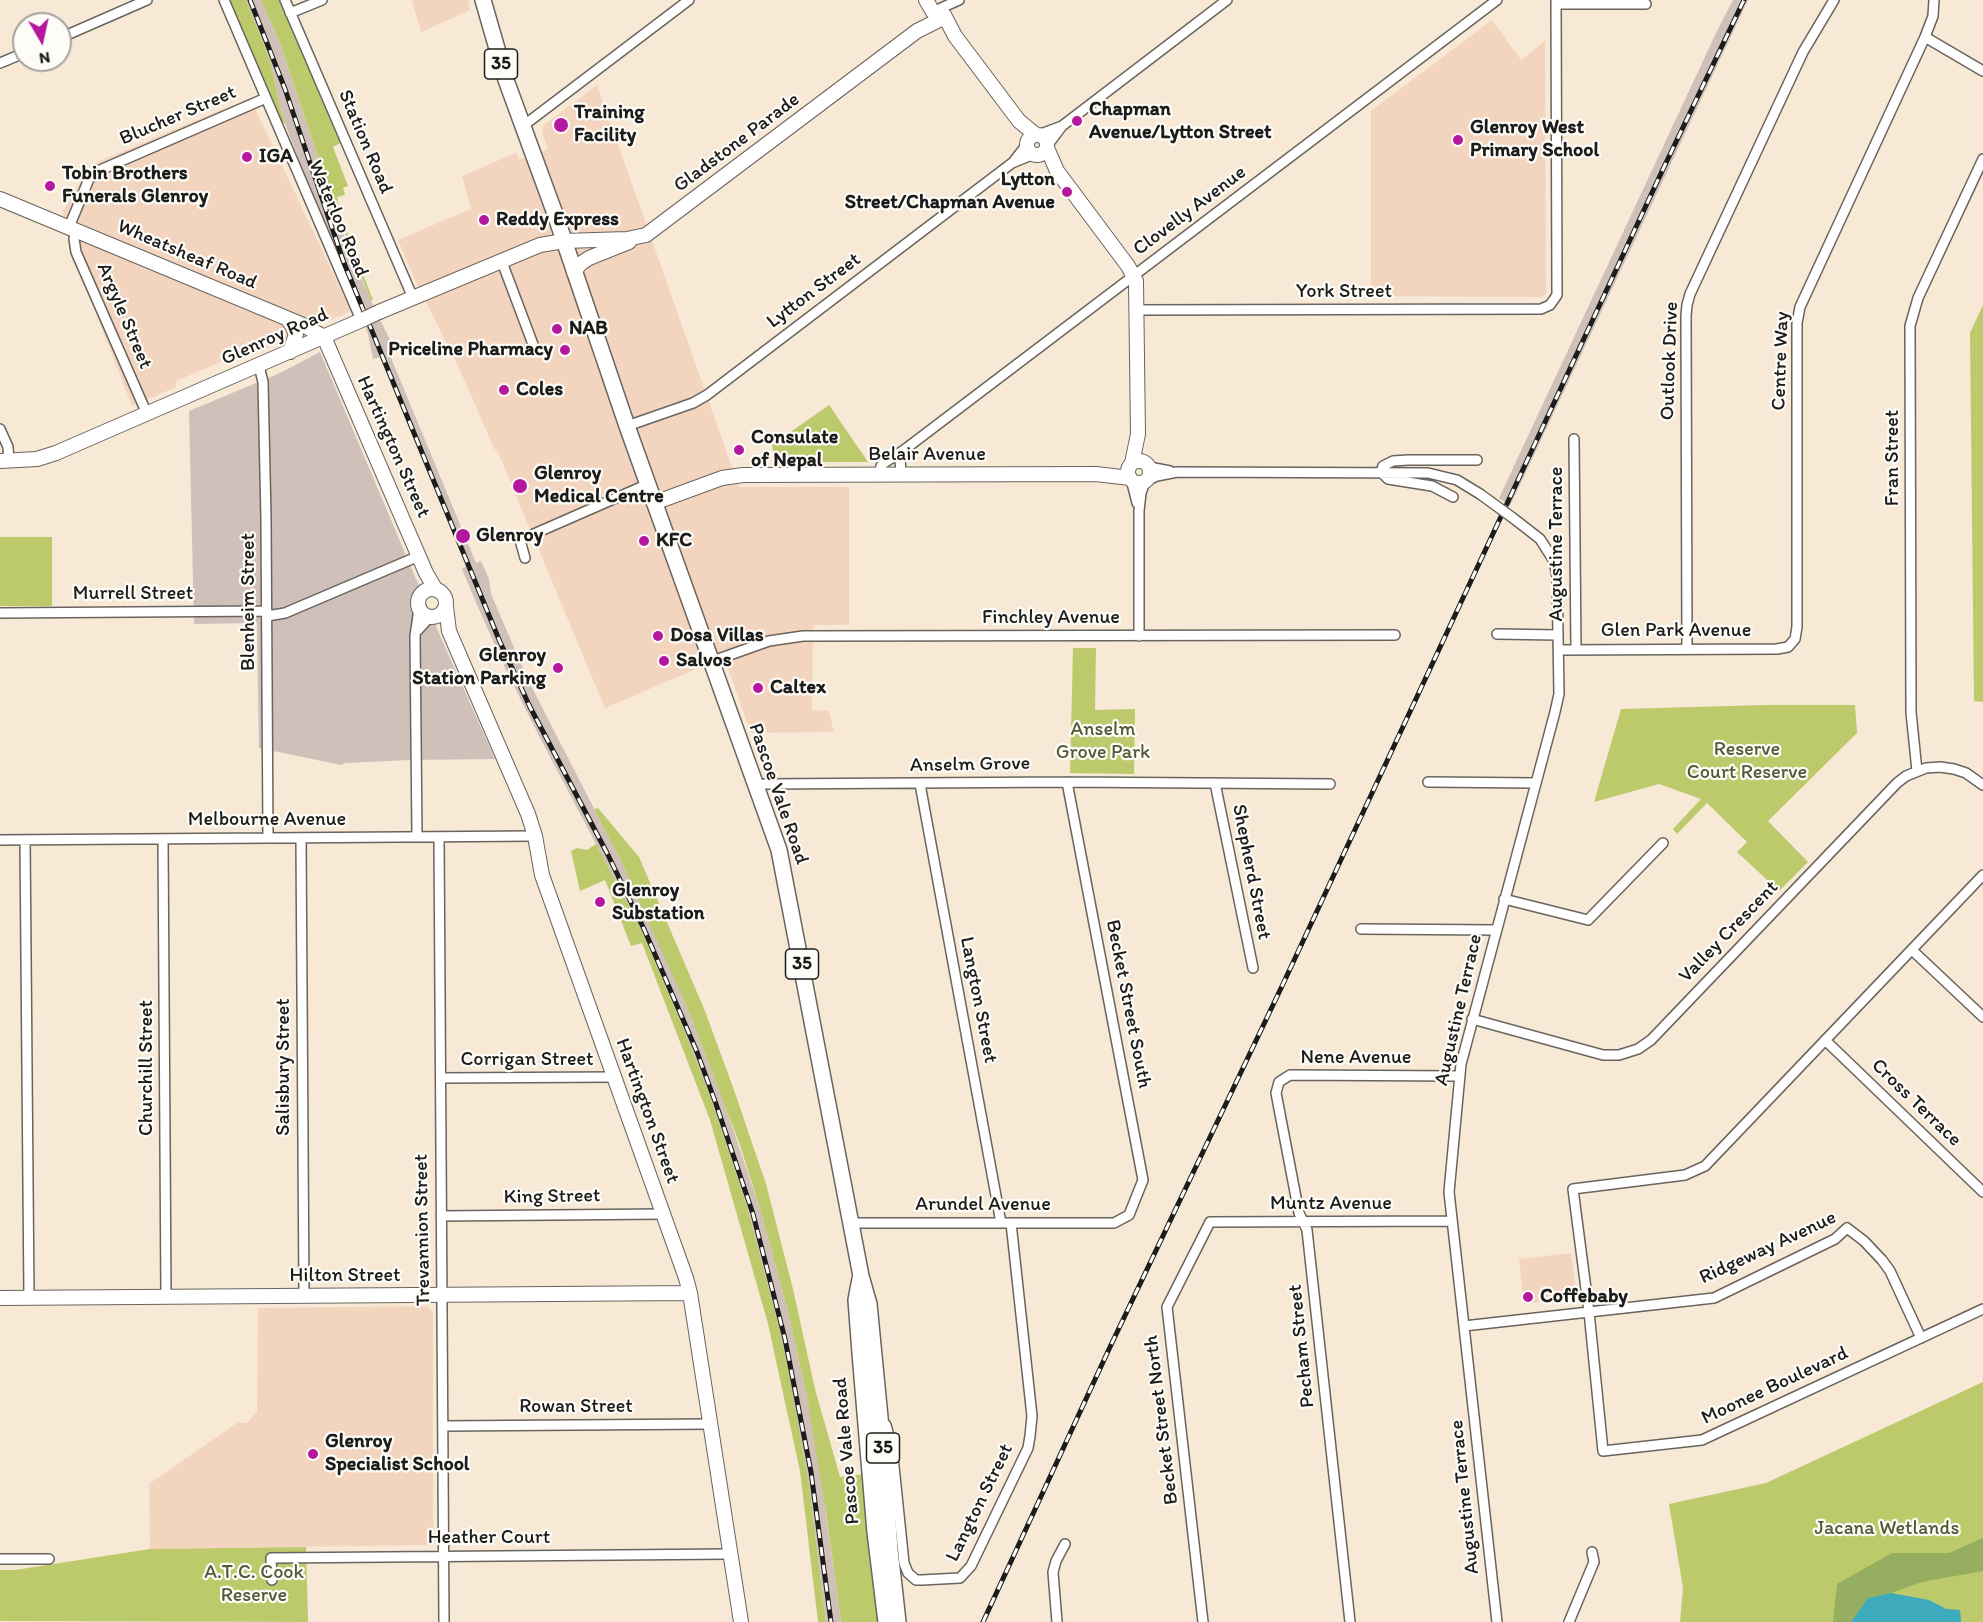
<!DOCTYPE html>
<html>
<head>
<meta charset="utf-8">
<style>
	body { margin:0 }
	#map { position:relative; width:1983px; height:1622px; overflow:hidden; background:#f7e9d5; font-family:Itim,sans-serif }
	canvas { display:block }
	.north { position:absolute; left:12px; top:12px; width:60px; height:60px; box-sizing:border-box; background:#fdfcf7; border:2px solid #a3a29f; border-radius:50%; rotate:171deg; font-size:16px; font-weight:700; line-height:24px; text-align:center; color:#1c1c1c }
	.north::after { content:''; display:block; margin:auto; width:21px; height:27px; background:#b5179e; clip-path:polygon(50% 0,100% 100%,50% 72%,0 100%) }
</style>
</head>
<body>
<div id="map">
<canvas width="1983" height="1622"></canvas>
<div class="north">N</div>
</div>
<script>
const c = document.querySelector('canvas').getContext('2d');
c.lineJoin = 'round';
function paint(path, color) {
  c.fillStyle = color;
  c.fill(path, 'evenodd');
}
function toPath(rows) {
  const path = new Path2D();
  for (const r of rows) {
    if (r.length === 3) {
      path.moveTo(r[0] + r[2], r[1]);
      path.arc(r[0], r[1], r[2], 0, 2 * Math.PI);
      continue;
    }
    path.moveTo(r[0], r[1]);
    for (let i = 2; i < r.length; i += 2) path.lineTo(r[i], r[i + 1]);
  }
  return path;
}
function strokePath(path, color, width, dash) {
  c.strokeStyle = color;
  c.lineWidth = width;
  c.lineCap = dash ? 'butt' : 'round';
  c.setLineDash(dash || []);
  c.stroke(path);
}
function drawText(font, color, halo, rows, align = 'center') {
  c.font = font + ' Itim,sans-serif';
  c.lineWidth = 4.5;
  c.setLineDash([]);
  c.textBaseline = 'middle';
  c.strokeStyle = halo;
  c.fillStyle = color;
  for (const [text, x, y, turn = 0] of rows) {
    c.save();
    c.translate(x, y);
    c.rotate((+turn || 0) * Math.PI / 180);
    c.textAlign = isNaN(turn) ? turn : align;
    if (halo) c.strokeText(text, 0, 0);
    c.fillText(text, 0, 0);
    c.restore();
  }
}
const built = toPath([
	[412,0,468,0,470,10,421,32],
	[1492,20,1521,60,1545,41,1546,294,1541,297,1371,296,1371,111],
	[597,85,739,487,849,487,849,625,813,625,812,710,829,711,834,732,751,733,724,657,605,708,497,450,495,450,459,368,416,282,398,240,471,209,462,176,516,153,519,160,548,149,542,131,544,125],
	[250,98,351,311,238,360,230,358,176,381,176,387,132,406,69,244,63,211,90,165],
	[1571,1253,1577,1298,1524,1304,1519,1259],
	[427,1306,433,1312,433,1542,429,1545,150,1549,149,1484,237,1423,247,1423,257,1412,258,1308]
]);
const industrial = toPath([
	[246,0,261,0,280,43,346,241,371,301,395,350,389,353,476,563,481,561,489,579,491,594,528,680,622,863,667,959,687,1007,726,1108,761,1212,788,1311,807,1397,820,1471,841,1622,826,1622,809,1484,778,1323,747,1206,710,1096,685,1032,641,929,540,738,507,672,477,605,462,569,467,566,380,357,373,359,368,334,357,303,315,203,286,126,280,107,270,60],
	[1733,0,1748,0,1510,506,1499,498,1717,31],
	[320,352,438,631,495,759,410,760,345,763,341,765,259,748,257,623,194,624,189,411,280,373]
]);
const green = toPath([
	[229,0,246,0,270,60,280,107,285,123,282,124],
	[261,0,281,0,342,142,333,147,348,186,343,188,345,195,337,197,341,217,373,300,371,301,335,208,280,43],
	[1983,305,1983,702,1974,701,1970,333],
	[829,405,868,462,775,462,772,445],
	[0,537,52,537,52,606,0,606],
	[1073,648,1096,648,1095,710,1135,709,1134,774,1070,773],
	[1766,705,1855,705,1857,733,1768,821,1808,862,1779,891,1737,852,1747,842,1707,803,1677,834,1673,829,1701,799,1659,784,1594,802,1621,709],
	[598,808,639,857,705,1011,734,1090,766,1184,793,1289,815,1389,840,1477,865,1474,880,1622,841,1622,827,1519,807,1397,788,1311,761,1212,740,1145,687,1007,622,863,594,809],
	[596,844,641,929,685,1032,710,1096,747,1206,778,1323,789,1374,809,1484,826,1622,818,1622,800,1471,768,1324,710,1120,642,943,631,946,605,880,580,891,571,851,577,848,587,850],
	[1983,1382,1983,1622,1680,1622,1683,1588,1669,1504,1766,1483],
	[306,1547,308,1622,0,1621,0,1570,15,1570,150,1549]
]);
const forest = toPath([
	[1983,1538,1983,1571,1922,1582,1891,1593,1868,1598,1851,1622,1833,1622,1837,1584,1892,1553,1949,1553]
]);
const water = toPath([
	[1891,1593,1929,1600,1946,1609,1960,1610,1961,1622,1851,1622,1868,1598]
]);
const street = toPath([
	[224,0,361,320],
	[285,0,413,298],
	[1556,4,1646,4],
	[939,9,959,0],
	[290,13,322,0],
	[1925,37,1983,71],
	[60,38,147,0],
	[0,63,24,53],
	[523,126,689,0],
	[1038,135,1062,126],
	[1047,146,1062,126,1227,0],
	[1014,161,1028,143],
	[69,227,89,179,98,171,266,98],
	[77,230,74,239,76,252,147,414],
	[502,262,534,347],
	[1137,310,1541,309,1550,305,1557,295,1556,0],
	[259,366,263,382,266,519,268,838],
	[627,426,693,403,707,395,1012,163,1034,154],
	[0,429,8,447,9,461],
	[1574,439,1576,650],
	[1149,467,1170,471],
	[879,474,881,466,884,463,904,450,1497,0],
	[901,474,900,457,904,450],
	[1131,479,1137,503],
	[1146,481,1157,476,1177,472,1428,473,1457,480,1480,494],
	[1453,497,1432,486,1388,479,1381,472,1383,466,1393,461,1408,460,1477,460],
	[525,558,520,540,648,484],
	[0,613,267,611],
	[267,616,285,613,419,556],
	[417,631,430,617],
	[1497,634,1558,635],
	[1139,636,1139,511,1141,493,1145,482],
	[1687,649,1686,316,1687,305,1690,294,1803,52,1834,0],
	[1559,650,1777,649,1788,647,1795,639,1797,627,1797,323,1800,307,1925,37,1933,16,1934,0],
	[710,662,769,641,803,636,1395,635],
	[1917,771,1911,712,1910,326,1918,298,1983,159],
	[1428,782,1536,783],
	[1215,783,1253,968],
	[920,784,1001,1223],
	[755,788,764,784,1067,782,1330,784],
	[417,837,415,636,419,609],
	[439,837,444,1622],
	[301,838,304,1296],
	[163,839,166,1297],
	[0,840,535,836],
	[25,840,29,1298],
	[1983,875,1705,1166,1685,1175,1573,1189,1589,1312,1603,1451,1702,1440,1983,1309],
	[1504,899,1588,920,1663,843],
	[1361,929,1496,930],
	[1912,950,1983,1017],
	[1472,1019,1603,1055,1619,1055,1638,1049,1651,1040,1897,783,1906,776,1926,768,1940,767,1954,769,1966,773,1983,785],
	[1825,1040,1983,1192],
	[441,1078,614,1077],
	[441,1216,663,1214],
	[851,1223,1114,1223,1129,1215,1143,1180,1067,782],
	[1464,1326,1714,1298,1835,1239,1847,1228,1864,1241,1882,1260,1890,1271,1921,1338],
	[886,1425,892,1447,904,1563,908,1573,916,1580,922,1580,960,1578,971,1566,1028,1448,1030,1436,1032,1416,1011,1223],
	[443,1426,710,1424],
	[0,1559,49,1559],
	[272,1580,271,1558,730,1554],
	[1057,1622,1053,1572,1056,1561,1065,1544],
	[1203,1622,1167,1307,1210,1222,1452,1221],
	[1350,1622,1307,1230,1299,1213,1276,1093,1279,1082,1290,1075,1458,1076],
	[1497,1622,1449,1192,1461,1064,1555,712,1559,694,1557,576,1554,561,1540,539,1513,518],
	[1569,1622,1594,1562,1592,1552]
]);
const secondary = toPath([
	[926,0,933,12],
	[944,15,955,36,1019,121,1036,135],
	[1037,145,10],
	[1047,148,1057,171,1128,266,1136,281,1138,434,1132,463],
	[0,199,303,325,324,337,426,573,436,590],
	[574,272,580,264,589,258,629,242],
	[379,312,540,245,564,241,627,239,646,235,917,31,937,21],
	[287,318,293,327,296,334,290,352],
	[0,461,37,459,56,453,364,319],
	[1139,472,11],
	[654,503,722,478,743,475,1096,474,1130,478],
	[432,603,14],
	[446,607,449,631,528,814,535,836,542,875,686,1278,690,1293,741,1622],
	[0,1298,690,1293]
]);
const primary = toPath([
	[483,0,506,80,554,211,627,426,779,850,861,1276,869,1304,882,1438,890,1550,898,1622],
	[860,1279,856,1300,860,1353,875,1532,886,1622]
]);
const rail = toPath([
	[250,0,285,89,344,263,500,642,530,707,607,853,644,929,697,1052,716,1104,753,1214,785,1339,811,1472,831,1622],
	[983,1622,1110,1347,1283,984,1664,167,1744,0]
]);
const streetBridge = toPath([
	[1480,494,1513,518]
]);
const secondaryBridge = toPath([
	[364,319,379,312]
]);
const markers = [
	[1077,121,6,"#b5179e"],
	[561,125,8,"#b5179e"],
	[1458,140,6,"#b5179e"],
	[247,157,6,"#b5179e"],
	[50,186,6,"#b5179e"],
	[1067,192,6,"#b5179e"],
	[484,220,6,"#b5179e"],
	[557,329,6,"#b5179e"],
	[565,350,6,"#b5179e"],
	[504,390,6,"#b5179e"],
	[739,450,6,"#b5179e"],
	[520,486,8,"#b5179e"],
	[463,536,8,"#b5179e"],
	[644,541,6,"#b5179e"],
	[658,636,6,"#b5179e"],
	[664,661,6,"#b5179e"],
	[558,668,6,"#b5179e"],
	[758,688,6,"#b5179e"],
	[600,902,6,"#b5179e"],
	[1528,1297,6,"#b5179e"],
	[313,1454,6,"#b5179e"]
];
const shields = [
	[501,64,33],
	[802,964,33],
	[883,1448,33]
];
const shieldNames = [
	["35",501,64],
	["35",802,964],
	["35",883,1448]
];
const poiNames = [
	["Chapman",1089,110],
	["Avenue/Lytton Street",1089,133],
	["Training",574,113],
	["Facility",574,136],
	["Glenroy West",1470,128],
	["Primary School",1470,151],
	["IGA",259,157],
	["Tobin Brothers",62,174],
	["Funerals Glenroy",62,197],
	["Lytton",1055,180,"right"],
	["Street/Chapman Avenue",1055,203,"right"],
	["Reddy Express",496,220],
	["NAB",569,329],
	["Priceline Pharmacy",553,350,"right"],
	["Coles",516,390],
	["Consulate",751,438],
	["of Nepal",751,461],
	["Glenroy",534,474],
	["Medical Centre",534,497],
	["Glenroy",476,536],
	["KFC",656,541],
	["Dosa Villas",670,636],
	["Glenroy",546,656,"right"],
	["Station Parking",546,679,"right"],
	["Salvos",676,661],
	["Caltex",770,688],
	["Glenroy",612,891],
	["Substation",612,914],
	["Coffebaby",1540,1297],
	["Glenroy",325,1442],
	["Specialist School",325,1465]
];
const streetNames = [
	["Blucher Street",178,116,-23],
	["Station Road",365,142,67],
	["Gladstone Parade",737,143,-37],
	["Clovelly Avenue",1190,211,-37],
	["Waterloo Road",338,219,67],
	["Wheatsheaf Road",187,255,23],
	["Lytton Street",814,291,-37],
	["York Street",1344,292],
	["Argyle Street",124,316,67],
	["Glenroy Road",275,337,-24],
	["Outlook Drive",1670,361,-88],
	["Centre Way",1781,361,-88],
	["Hartington Street",393,447,66],
	["Belair Avenue",927,455],
	["Fran Street",1893,458,-90],
	["Augustine Terrace",1557,544,-90],
	["Murrell Street",133,594],
	["Blenheim Street",249,602,-90],
	["Finchley Avenue",1051,618],
	["Glen Park Avenue",1676,631],
	["Anselm Grove",970,765,-1],
	["Pascoe Vale Road",778,794,71],
	["Melbourne Avenue",267,820],
	["Shepherd Street",1251,872,79],
	["Valley Crescent",1729,932,-46],
	["Langton Street",978,1000,79],
	["Becket Street South",1128,1004,79],
	["Augustine Terrace",1459,1010,-77],
	["Nene Avenue",1356,1058],
	["Corrigan Street",527,1060],
	["Salisbury Street",284,1067,-90],
	["Churchill Street",147,1068,-90],
	["Cross Terrace",1916,1103,44],
	["Hartington Street",647,1111,70],
	["King Street",552,1197,-1],
	["Muntz Avenue",1331,1204],
	["Arundel Avenue",983,1205],
	["Trevannion Street",423,1230,-91],
	["Ridgeway Avenue",1768,1248,-25],
	["Hilton Street",345,1276],
	["Pecham Street",1302,1346,-96],
	["Moonee Boulevard",1775,1386,-25],
	["Rowan Street",576,1407],
	["Becket Street North",1162,1420,-97],
	["Pascoe Vale Road",847,1451,-95],
	["Augustine Terrace",1465,1497,-96],
	["Langton Street",980,1503,-64],
	["Heather Court",489,1538]
];
const parkNames = [
	["Anselm",1103,730],
	["Grove Park",1103,753],
	["Reserve",1747,750],
	["Court Reserve",1747,773],
	["Jacana Wetlands",1887,1529],
	["A.T.C. Cook",254,1573],
	["Reserve",254,1596]
];
paint(built, '#f3d4be');
paint(industrial, '#cfc0ba');
paint(green, '#bdca6c');
paint(forest, '#96ae60');
paint(water, '#3dabbb');
strokePath(street, '#69645d', 12);
strokePath(secondary, '#69645d', 16);
strokePath(primary, '#69645d', 18);
strokePath(street, '#fff', 9);
strokePath(secondary, '#fff', 14);
strokePath(primary, '#fff', 15);
strokePath(rail, '#1c1c1c', 5);
strokePath(rail, '#fdfcf7', 3, [9]);
strokePath(streetBridge, '#69645d', 12, []);
strokePath(secondaryBridge, '#69645d', 16, []);
strokePath(streetBridge, '#fff', 9);
strokePath(secondaryBridge, '#fff', 14);
for (const [x, y, r, color] of markers) {
  const dot = new Path2D();
  dot.arc(x, y, r, 0, 2 * Math.PI);
  c.fillStyle = color;
  c.fill(dot);
  strokePath(dot, '#fdfcf7', 2);
}
for (const [x, y, w] of shields) {
  const box = new Path2D();
  box.roundRect(x - w / 2, y - 15, w, 30, 4.5);
  c.fillStyle = '#fdfcf7';
  c.fill(box);
  strokePath(box, '#1c1c1c', 1.5);
}
drawText('bold 18px', '#1c1c1c', null, shieldNames);
drawText('bold 20px', '#1c1c1c', '#fdfcf7', poiNames, 'left');
drawText('20px', '#1c1c1c', '#fdfcf7', streetNames);
drawText('20px', '#545938', '#fdfcf7', parkNames);
</script>
</body>
</html>
